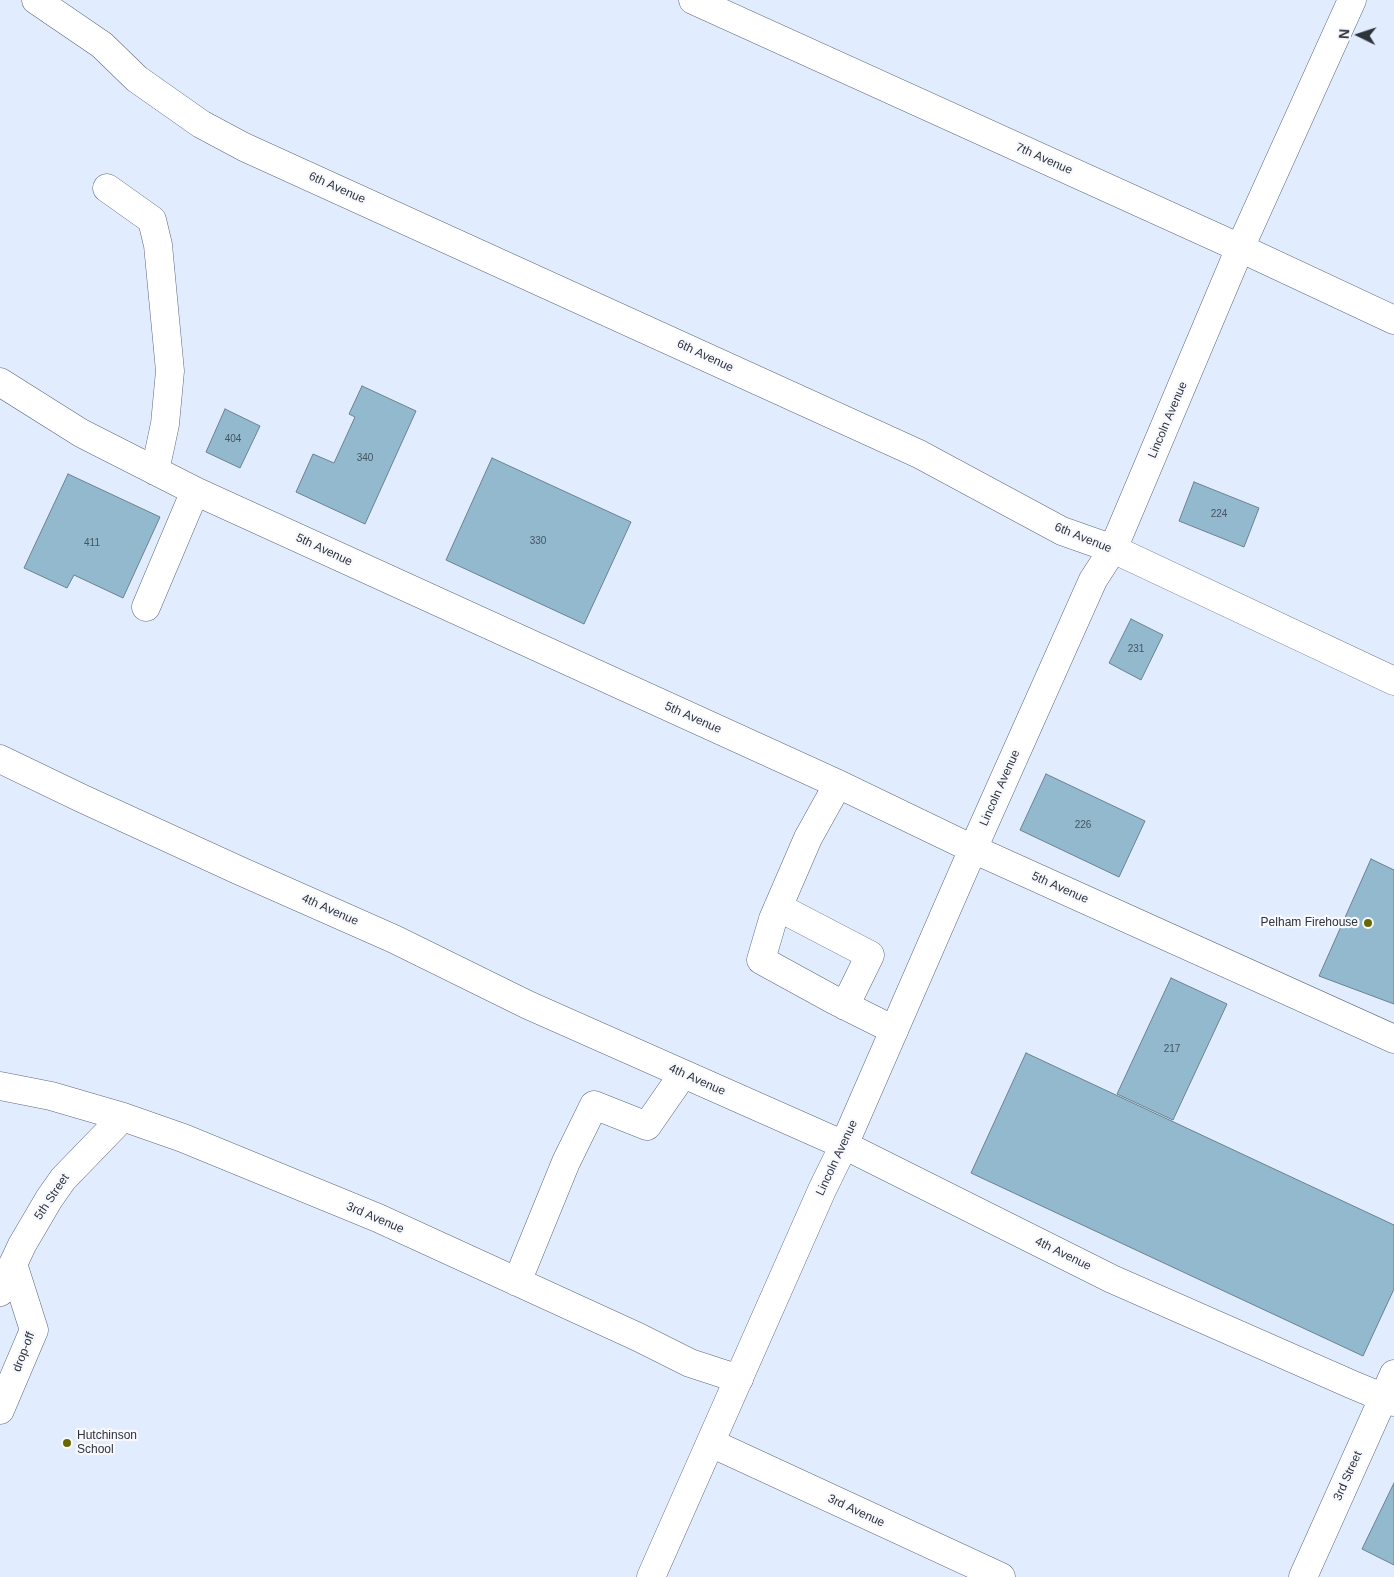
<!DOCTYPE html>
<html>
<head>
<meta charset="utf-8">
<style>
	body { margin:0 }
	#map { position:relative; width:1394px; height:1577px; overflow:hidden; background:#e2ecff; font-family:Arial,sans-serif }
	canvas { display:block }
	.north { position:absolute; left:1334px; top:10px; width:50px; height:50px; -webkit-text-stroke:4px #f7f9fe; paint-order:stroke; rotate:274deg; font-size:14px; font-weight:700; line-height:20px; text-align:center; color:#2e333c }
	.north::after { content:''; display:block; margin:auto; width:18px; height:22px; background:#2e333c; clip-path:polygon(50% 0,100% 100%,50% 72%,0 100%) }
</style>
</head>
<body>
<div id="map">
<canvas width="1394" height="1577"></canvas>
<div class="north">N</div>
</div>
<script>
const c = document.querySelector('canvas').getContext('2d');
c.lineJoin = 'round';
function paint(path, color) {
  c.fillStyle = color;
  c.fill(path, 'evenodd');
}
function toPath(rows) {
  const path = new Path2D();
  for (const r of rows) {
    path.moveTo(r[0], r[1]);
    for (let i = 2; i < r.length; i += 2) path.lineTo(r[i], r[i + 1]);
  }
  return path;
}
function strokePath(path, color, width, dash) {
  c.strokeStyle = color;
  c.lineWidth = width;
  c.lineCap = dash ? 'butt' : 'round';
  c.setLineDash(dash || []);
  c.stroke(path);
}
function drawText(font, color, halo, rows, align = 'center') {
  c.font = font + ' Arial,sans-serif';
  c.lineWidth = 4.5;
  c.setLineDash([]);
  c.textBaseline = 'middle';
  c.strokeStyle = halo;
  c.fillStyle = color;
  for (const [text, x, y, turn = 0] of rows) {
    c.save();
    c.translate(x, y);
    c.rotate((+turn || 0) * Math.PI / 180);
    c.textAlign = isNaN(turn) ? turn : align;
    if (halo) c.strokeText(text, 0, 0);
    c.fillText(text, 0, 0);
    c.restore();
  }
}
const building = toPath([
	[362,386,416,411,365,524,296,492,313,454,334,463,355,417,349,414,362,386],
	[225,409,260,426,240,468,206,452,225,409],
	[492,458,631,522,584,624,446,560,492,458],
	[68,474,160,517,123,598,74,575,67,588,24,568,68,474],
	[1194,482,1259,508,1244,547,1179,521,1194,482],
	[1131,619,1163,635,1141,680,1109,663,1131,619],
	[1046,774,1145,821,1119,877,1020,830,1046,774],
	[1371,859,1394,870,1394,1004,1319,976,1371,859],
	[1171,978,1227,1004,1173,1120,1117,1094,1171,978],
	[1026,1053,1394,1225,1394,1289,1363,1356,971,1173,1026,1053],
	[1394,1483,1394,1565,1362,1549,1394,1483]
]);
const minor = toPath([
	[36,0,102,45,137,79,201,124,244,147,919,454,1062,531,1113,549,1394,681],
	[693,0,1240,248,1394,320],
	[107,188,152,220,158,245,170,371,165,424,155,471],
	[0,382,81,433,195,491,838,784,973,849,1394,1039],
	[146,607,195,491],
	[0,759,81,798,238,870,394,939,528,1005,844,1145,1112,1279,1353,1385,1394,1402],
	[838,784,808,838,773,919,761,960,834,1000,894,1030],
	[778,907,870,955,845,1006],
	[0,1086,51,1096,123,1117,183,1138,378,1218,638,1337,690,1363,739,1379],
	[517,1282,566,1162,594,1105,647,1126,683,1074],
	[0,1292,22,1245,49,1199,63,1179,123,1117],
	[0,1410,34,1330,13,1264],
	[711,1443,1001,1577],
	[1303,1577,1394,1374]
]);
const major = toPath([
	[651,1577,822,1190,844,1145,973,849,1093,580,1113,549,1240,248,1352,0]
]);
const markers = [
	[1368,923,5,"#6a6700"],
	[67,1443,5,"#6a6700"]
];
const numberNames = [
	["404",233,439],
	["340",365,458],
	["224",1219,514],
	["330",538,541],
	["411",92,543],
	["231",1136,649],
	["226",1083,825],
	["217",1172,1049]
];
const streetNames = [
	["7th Avenue",1044,159,24],
	["6th Avenue",337,188,24],
	["6th Avenue",705,356,25],
	["Lincoln Avenue",1168,420,-67],
	["6th Avenue",1083,538,22],
	["5th Avenue",324,550,25],
	["5th Avenue",693,718,24],
	["Lincoln Avenue",1000,788,-66],
	["5th Avenue",1060,888,24],
	["4th Avenue",330,910,24],
	["4th Avenue",697,1080,24],
	["Lincoln Avenue",837,1158,-65],
	["5th Street",52,1197,-56],
	["3rd Avenue",375,1218,23],
	["4th Avenue",1063,1254,26],
	["drop-off",24,1352,-69],
	["3rd Street",1348,1476,-66],
	["3rd Avenue",856,1511,25]
];
const poiNames = [
	["Pelham Firehouse",1358,923],
	["Hutchinson",77,1436,"left"],
	["School",77,1450,"left"]
];
paint(building, '#92b9ce');
strokePath(building, '#6a828f', 1);
strokePath(minor, '#5d677b', 29);
strokePath(major, '#5d677b', 29);
strokePath(minor, '#fff', 28);
strokePath(major, '#fff', 28);
for (const [x, y, r, color] of markers) {
  const dot = new Path2D();
  dot.arc(x, y, r, 0, 2 * Math.PI);
  c.fillStyle = color;
  c.fill(dot);
  strokePath(dot, '#f7f9fe', 2);
}
drawText('10px', '#475460', null, numberNames);
drawText('12px', '#2e333c', '#f7f9fe', streetNames);
drawText('12px', '#2e333c', '#f7f9fe', poiNames, 'right');
</script>
</body>
</html>
